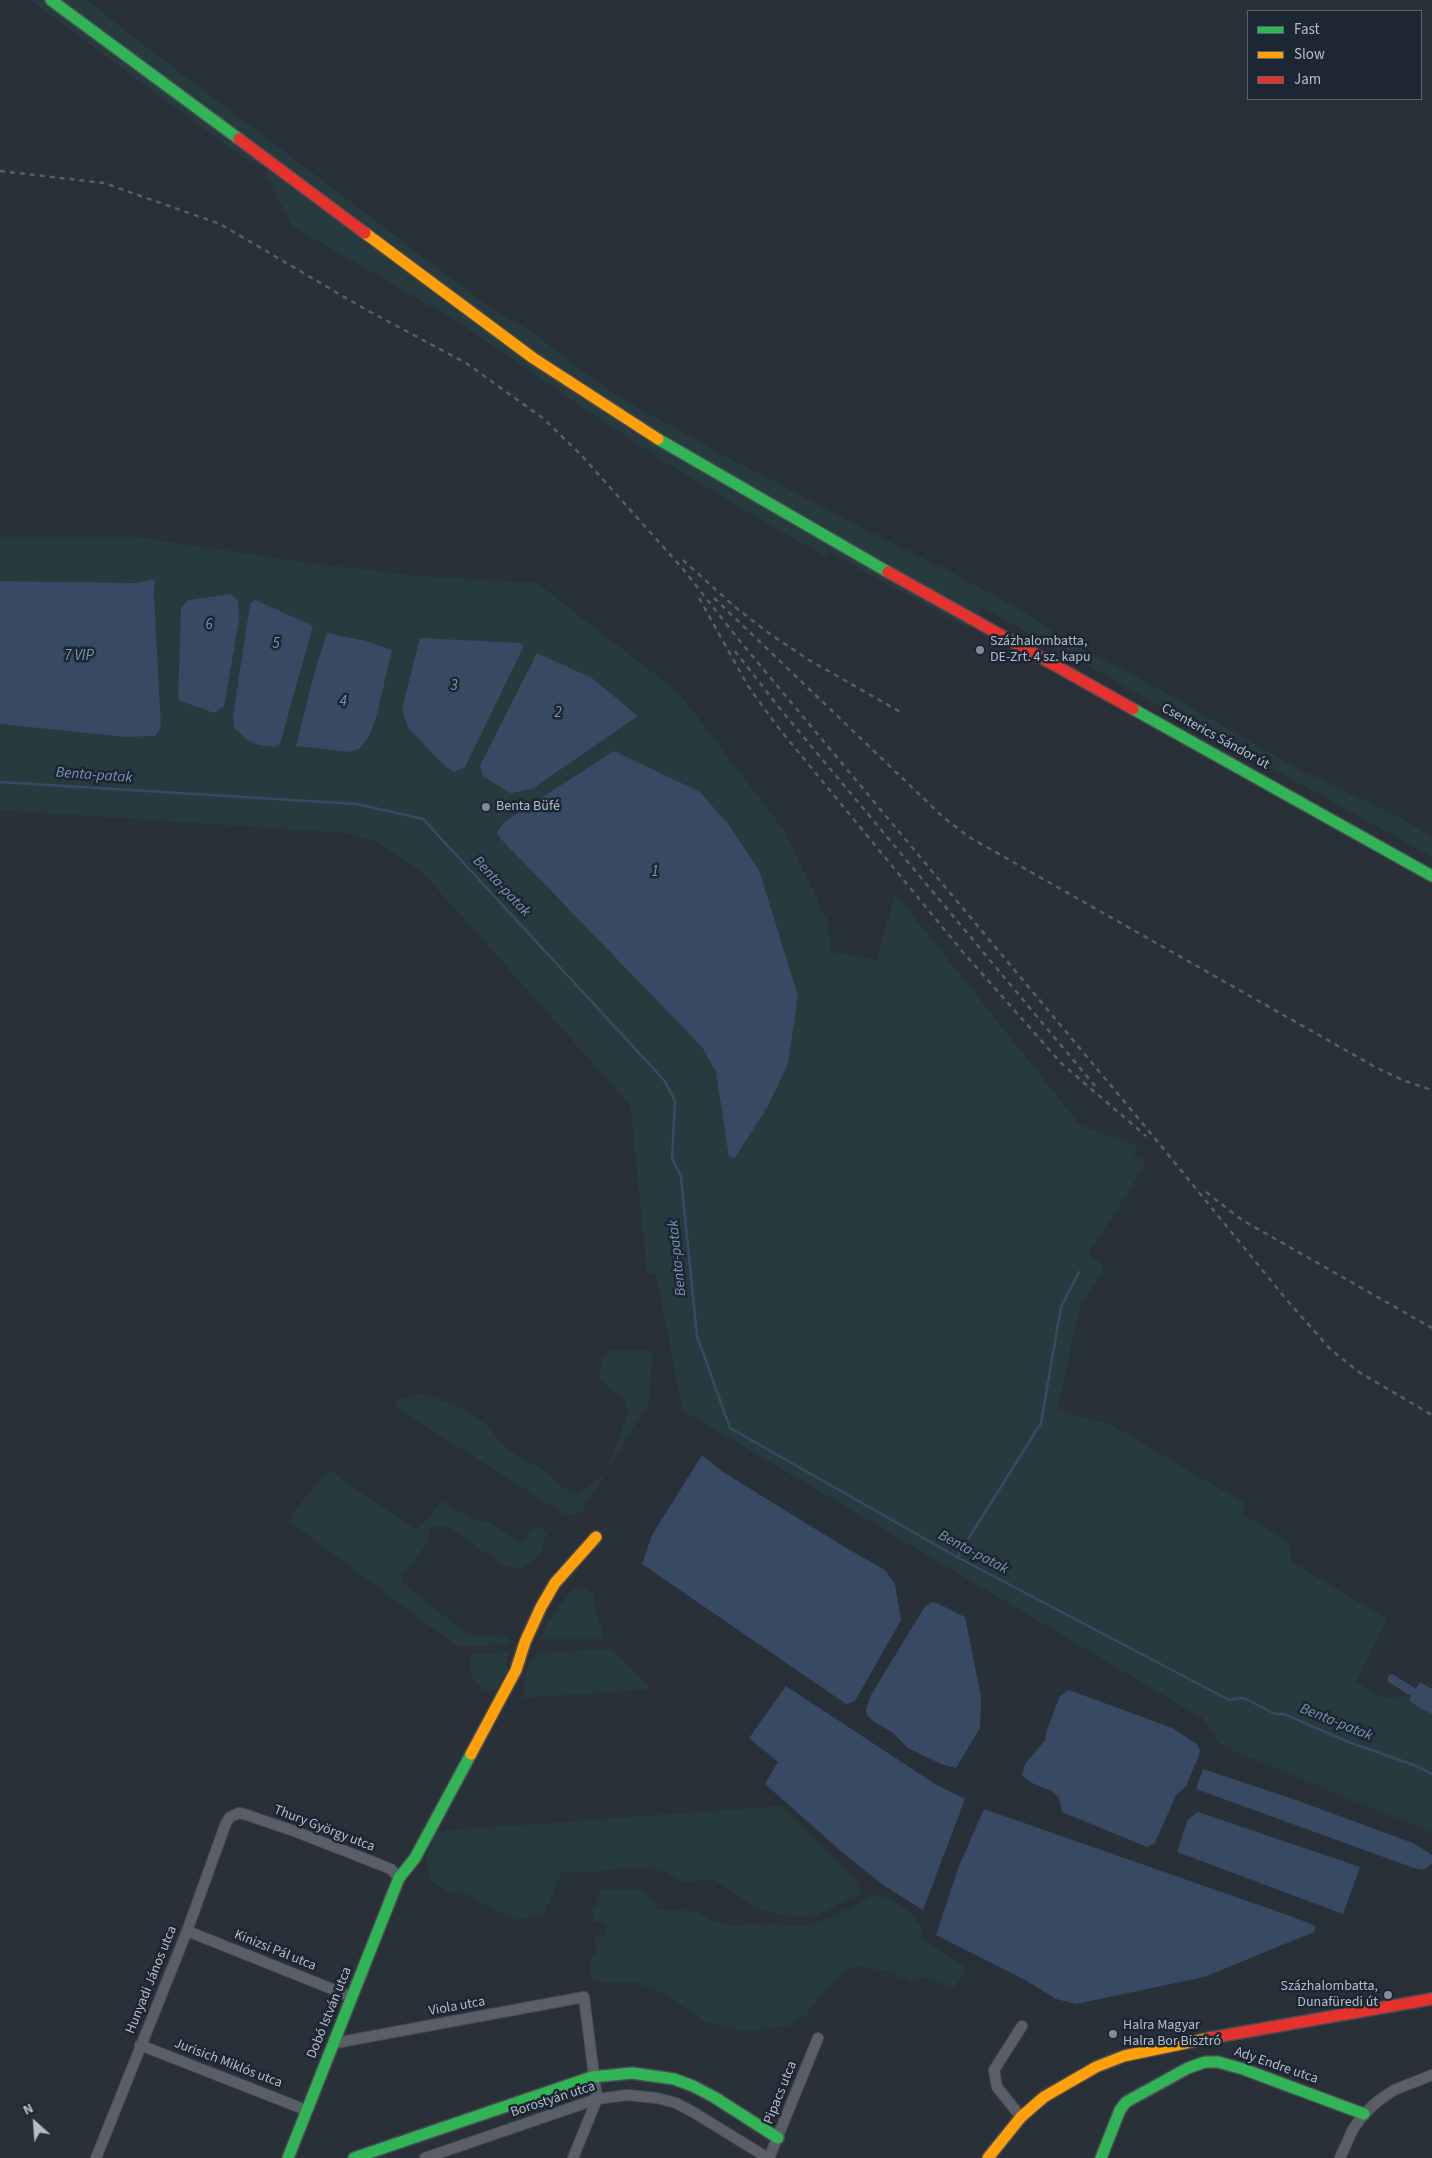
<!DOCTYPE html>
<html>
<head>
<meta charset="utf-8">
<style>
	body { margin:0 }
	#map { position:relative; width:1432px; height:2158px; overflow:hidden; background:#2a3038; font-family:"Source Sans 3",sans-serif }
	canvas { display:block }
	.legend { position:absolute; left:1247px; top:10px; width:175px; height:90px; box-sizing:border-box; background:#1d2633; border:1px solid #59626f; margin:0; padding:6px 9px; list-style:none; font-size:15px; color:#b4bcc9 }
	.legend li { display:flex; align-items:center; gap:10px; height:25px }
	.legend b { width:25px; border:1px solid #59626f }
	.north { position:absolute; left:10px; top:2098px; width:50px; height:50px; -webkit-text-stroke:4px #1d2633; paint-order:stroke; rotate:334deg; font-size:14px; font-weight:700; line-height:20px; text-align:center; color:#b4bcc9 }
	.north::after { content:''; display:block; margin:auto; width:18px; height:22px; background:#b4bcc9; clip-path:polygon(50% 0,100% 100%,50% 72%,0 100%) }
</style>
</head>
<body>
<div id="map">
<canvas width="1432" height="2158"></canvas>
<ul class="legend">
<li><b style="height:6px;background:#30b455"></b>Fast</li>
<li><b style="height:6px;background:#ff9f0a"></b>Slow</li>
<li><b style="height:6px;background:#e5322d"></b>Jam</li>
</ul>
<div class="north">N</div>
</div>
<script>
const c = document.querySelector('canvas').getContext('2d');
c.lineJoin = 'round';
function paint(path, color) {
  c.fillStyle = color;
  c.fill(path, 'evenodd');
}
function toPath(rows) {
  const path = new Path2D();
  for (const r of rows) {
    path.moveTo(r[0], r[1]);
    for (let i = 2; i < r.length; i += 2) path.lineTo(r[i], r[i + 1]);
  }
  return path;
}
function strokePath(path, color, width, dash) {
  c.strokeStyle = color;
  c.lineWidth = width;
  c.lineCap = dash ? 'butt' : 'round';
  c.setLineDash(dash || []);
  c.stroke(path);
}
function drawText(font, color, halo, rows, align = 'center') {
  c.font = font + ' "Source Sans 3",sans-serif';
  c.lineWidth = 5;
  c.setLineDash([]);
  c.textBaseline = 'middle';
  c.strokeStyle = halo;
  c.fillStyle = color;
  for (const [text, x, y, turn = 0] of rows) {
    c.save();
    c.translate(x, y);
    c.rotate((+turn || 0) * Math.PI / 180);
    c.textAlign = isNaN(turn) ? turn : align;
    if (halo) c.strokeText(text, 0, 0);
    c.fillText(text, 0, 0);
    c.restore();
  }
}
const green = toPath([
	[30,0,86,0,96,6,123,29,405,243,494,310,533,332,564,357,619,397,729,458,878,536,955,574,1024,612,1071,643,1138,677,1300,770,1403,819,1432,837,1432,857,982,607,970,629,829,552,826,557,737,506,662,460,583,408,461,324,292,226,267,177,265,167,245,159],
	[0,537,137,537,308,563,418,576,537,583,678,692,784,830,827,920,832,952,877,960,895,893,1081,1126,1137,1146,1134,1156,1146,1161,1129,1191,1088,1254,1105,1266,1080,1309,1057,1410,1110,1424,1246,1504,1243,1515,1287,1540,1293,1563,1387,1619,1356,1681,1384,1698,1405,1696,1418,1707,1432,1714,1432,1833,1220,1745,1202,1718,682,1410,656,1273,647,1274,630,1105,421,871,376,841,346,833,0,810,0,724,125,737,155,736,155,579,134,583,0,581],
	[250,604,247,740,234,728,233,716],
	[537,653,592,678,637,715,483,776,481,766],
	[700,792,729,825,759,870,788,1064,768,1106,735,1158,729,1157,716,1072,702,1047],
	[610,1350,653,1351,649,1402,582,1512,570,1515,561,1512,396,1408,397,1400,420,1394,456,1405,487,1425,506,1449,546,1471,560,1486,577,1494,585,1490,605,1473,628,1414,624,1400,600,1380,601,1361],
	[329,1470,415,1529,428,1520,440,1501,479,1521,487,1521,518,1540,524,1540,536,1525,547,1533,541,1552,534,1560,520,1569,503,1565,448,1527,440,1525,429,1529,430,1540,403,1575,402,1582,468,1635,508,1637,511,1641,510,1644,458,1647,291,1523,290,1516],
	[579,1586,594,1593,595,1611,600,1623,604,1639,540,1639,548,1621,571,1591],
	[611,1649,653,1689,523,1698,526,1669,538,1653],
	[510,1652,506,1664,508,1669,496,1690,483,1691,471,1676,471,1654],
	[783,1806,854,1879,862,1893,813,1917,779,1915,751,1905,715,1880,683,1882,660,1869,623,1868,591,1872,563,1871,543,1915,518,1920,491,1909,468,1894,448,1892,430,1880,426,1856,438,1831],
	[603,1890,641,1890,651,1899,657,1909,699,1912,713,1922,734,1926,759,1923,804,1926,835,1916,872,1896,886,1897,909,1911,922,1927,921,1937,964,1967,966,1971,953,1989,926,1977,912,1983,889,1972,857,1965,839,1976,822,1993,806,2015,787,2026,750,2031,726,2028,702,2020,667,1996,635,1982,612,1983,591,1979,591,1960,597,1952,594,1937,606,1935,605,1923,593,1921,593,1908,600,1901,598,1893]
]);
const water = toPath([
	[155,579,154,594,161,727,155,736,125,737,0,724,0,581,134,583],
	[231,594,238,601,239,620,224,706,214,713,178,700,181,608,188,600],
	[255,600,313,626,280,744,274,747,258,745,247,740,234,728,233,716,250,604],
	[327,633,366,641,392,650,377,714,370,735,359,749,349,752,296,746,314,674],
	[420,638,521,643,523,648,465,767,454,772,444,765,408,728,402,709],
	[537,653,592,678,638,716,532,789,510,793,483,776,480,766],
	[614,751,700,792,729,825,759,870,798,996,788,1064,768,1106,735,1158,729,1157,716,1072,702,1047,500,838,497,832,504,822],
	[702,1455,723,1472,843,1546,885,1570,895,1584,901,1620,855,1701,846,1704,642,1564,652,1535],
	[931,1602,937,1603,965,1617,981,1697,980,1728,956,1768,941,1764,908,1748,893,1733,873,1721,867,1715,866,1709,871,1695,924,1608],
	[1420,1682,1432,1689,1432,1714,1418,1707,1409,1700],
	[786,1686,935,1784,965,1799,923,1910,883,1885,842,1852,765,1784,778,1762,749,1738],
	[1069,1690,1172,1728,1197,1744,1200,1751,1198,1758,1186,1786,1176,1795,1155,1843,1147,1847,1062,1812,1059,1798,1052,1791,1032,1783,1022,1775,1025,1764,1045,1740,1047,1730,1060,1696],
	[1203,1769,1293,1799,1413,1843,1432,1855,1432,1864,1422,1870,1411,1867,1196,1789],
	[984,1809,1293,1917,1316,1926,1314,1932,1204,1977,1076,2004,1056,1999,1025,1980,936,1935,959,1866],
	[1198,1812,1360,1867,1343,1914,1177,1852,1188,1819]
]);
const stream = toPath([
	[0,782,357,804,423,819,664,1080,675,1101,672,1158,681,1177,697,1336,730,1428,957,1557,1229,1700,1244,1698,1275,1714,1284,1714,1351,1743,1414,1765,1432,1774],
	[957,1557,1041,1423,1061,1307,1079,1272]
]);
const canal = toPath([
	[1392,1679,1432,1704]
]);
const street = toPath([
	[187,1931,352,1997],
	[335,2043,584,1997,597,2099,573,2158],
	[140,2045,306,2110],
	[1021,2117,997,2087,994,2070,1022,2026],
	[96,2158,187,1931,226,1823,230,1817,239,1813,244,1814,294,1831,391,1869,399,1878],
	[425,2158,597,2099,627,2095,657,2098,676,2103,693,2112,768,2158],
	[769,2158,818,2038],
	[1340,2158,1353,2129,1364,2114,1378,2101,1394,2090,1432,2075]
]);
const fast = toPath([
	[51,0,239,139],
	[658,439,888,572],
	[1133,709,1432,876],
	[288,2158,399,1878,415,1858,471,1754],
	[354,2158,592,2077,632,2073,674,2079,693,2086,714,2097,778,2138],
	[1101,2158,1120,2110,1126,2102,1188,2068,1205,2062,1218,2062,1243,2069,1364,2114]
]);
const slow = toPath([
	[365,233,533,358,658,439],
	[471,1754,516,1670,525,1642,541,1607,555,1583,596,1537],
	[988,2158,1021,2117,1044,2097,1096,2067,1124,2056,1210,2038]
]);
const jam = toPath([
	[239,139,365,233],
	[888,572,1133,709],
	[1210,2038,1432,1999]
]);
const rail = toPath([
	[0,171,104,183,220,224,363,308,466,363,544,419,582,456,683,569,739,640,1153,1136,1286,1299,1331,1350,1359,1372,1432,1415],
	[683,560,735,607,770,634,809,660,904,714],
	[699,598,748,686,777,726,962,951,1061,1063,1146,1136],
	[714,598,944,818,969,837,1377,1068,1405,1081,1432,1090],
	[735,651,781,710,1095,1086],
	[1206,1192,1242,1220,1432,1328]
]);
const markers = [
	[980,650,5,"#848b96"],
	[486,807,5,"#848b96"],
	[1388,1995,5,"#848b96"],
	[1113,2034,5,"#848b96"]
];
const poiNames = [
	["Százhalombatta,",990,642],
	["DE-Zrt. 4 sz. kapu",990,658],
	["Benta Büfé",496,807],
	["Százhalombatta,",1378,1987,"right"],
	["Dunafüredi út",1378,2003,"right"],
	["Halra Magyar",1123,2026],
	["Halra Bor Bisztró",1123,2042]
];
const streetNames = [
	["Csenterics Sándor út",1215,737,29],
	["Thury György utca",324,1829,21],
	["Kinizsi Pál utca",275,1951,22],
	["Hunyadi János utca",152,1980,-68],
	["Viola utca",457,2007,-10],
	["Dobó István utca",330,2013,-68],
	["Jurisich Miklós utca",228,2064,21],
	["Ady Endre utca",1276,2066,19],
	["Pipacs utca",781,2093,-68],
	["Borostyán utca",553,2100,-18]
];
const waterNames = [
	["6",209,626],
	["5",276,645],
	["7 VIP",79,657],
	["3",454,687],
	["4",343,703],
	["2",558,714],
	["Benta-patak",94,776,4],
	["1",655,873],
	["Benta-patak",501,887,47],
	["Benta-patak",678,1258,-96],
	["Benta-patak",973,1553,28],
	["Benta-patak",1336,1723,22]
];
paint(green, '#273a3e');
paint(water, '#384963');
strokePath(stream, '#384963', 2.5);
strokePath(canal, '#384963', 9);
strokePath(street, '#484c53', 12);
strokePath(fast, '#484c53', 14);
strokePath(slow, '#484c53', 14);
strokePath(jam, '#484c53', 14);
strokePath(street, '#5a5e66', 10);
strokePath(fast, '#30b455', 11);
strokePath(slow, '#ff9f0a', 11);
strokePath(jam, '#e5322d', 11);
strokePath(rail, '#595d64', 2.5, [5, 5]);
for (const [x, y, r, color] of markers) {
  const dot = new Path2D();
  dot.arc(x, y, r, 0, 2 * Math.PI);
  c.fillStyle = color;
  c.fill(dot);
  strokePath(dot, '#1d2633', 2);
}
drawText('14px', '#b4bcc9', '#1d2633', poiNames, 'left');
drawText('14px', '#b4bcc9', '#1d2633', streetNames);
drawText('italic 15px', '#7c92b1', '#1d2633', waterNames);
</script>
</body>
</html>
